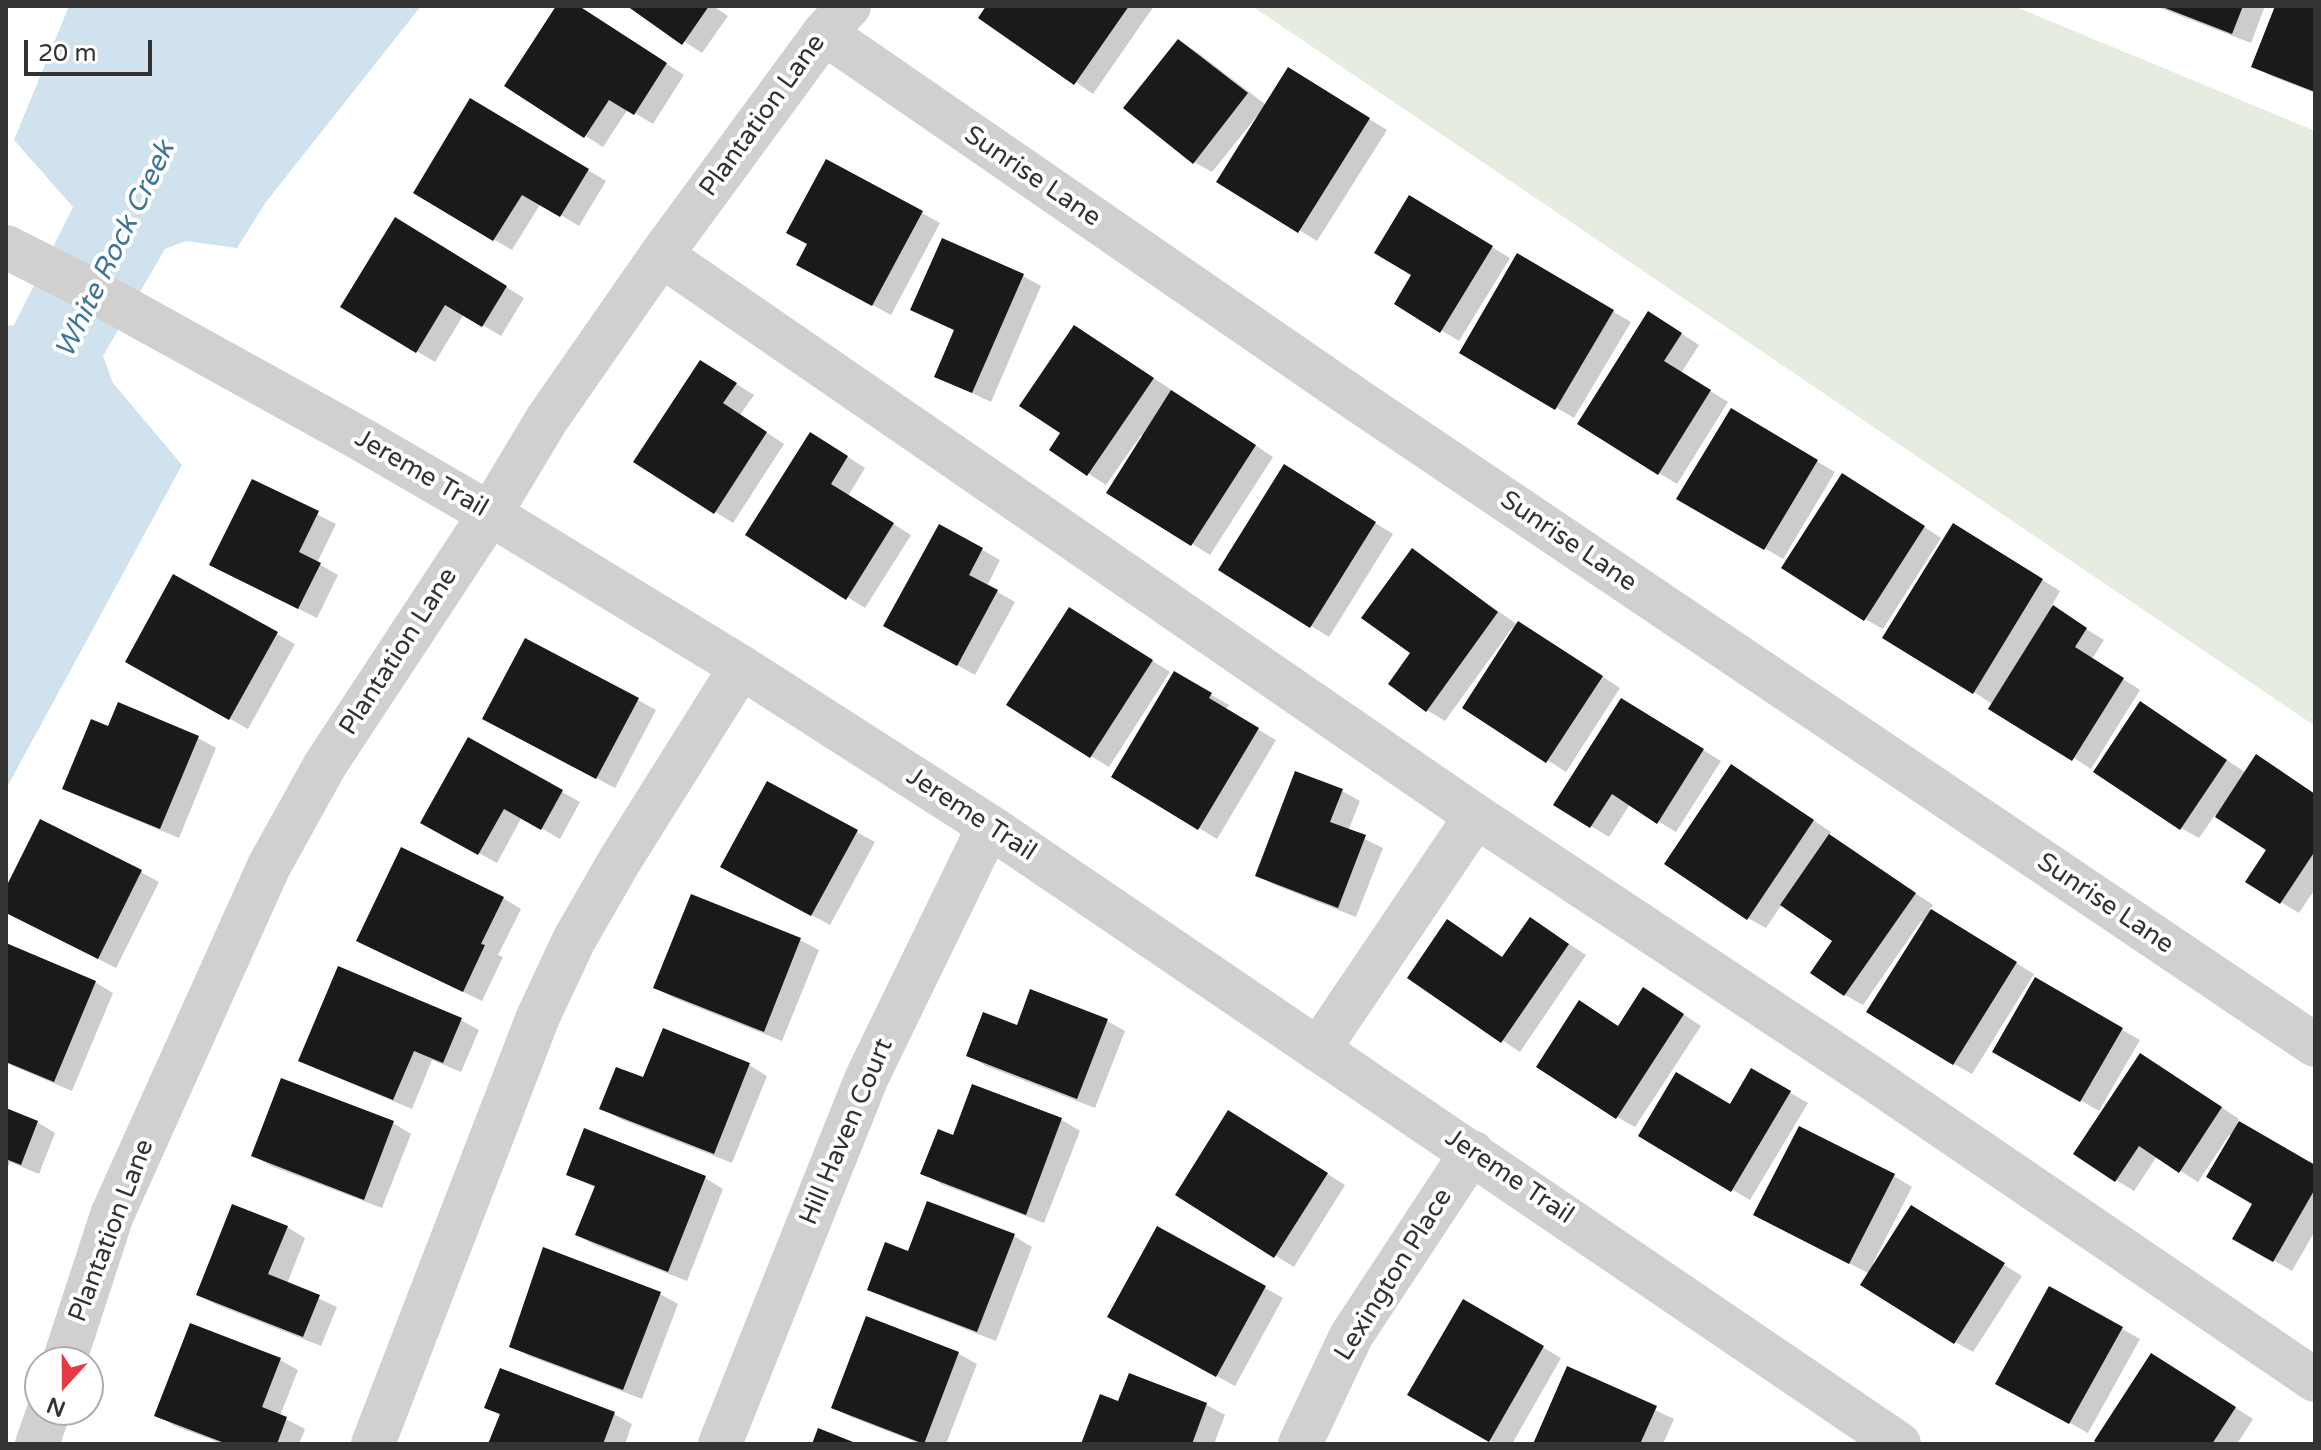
<!DOCTYPE html>
<html>
<head>
<meta charset="utf-8">
<style>
	body { margin:0 }
	#map { position:relative; width:2321px; height:1450px; overflow:hidden; background:#fff; font-family:"Varela Round",sans-serif }
	canvas { display:block }
	.frame { position:absolute; inset:0; border:8px solid #333; pointer-events:none }
	.north { position:absolute; left:24px; top:1346px; width:80px; height:80px; box-sizing:border-box; background:#fff; border:2px solid #adadad; border-radius:50%; rotate:201deg; font-size:22px; font-weight:700; line-height:32px; text-align:center; color:#333 }
	.north::after { content:''; display:block; margin:auto; width:28px; height:36px; background:#e63946; clip-path:polygon(50% 0,100% 100%,50% 72%,0 100%) }
	.scale { position:absolute; left:24px; top:40px; width:128px; height:36px; box-sizing:border-box; border:4px solid #333; border-top:0; padding-left:10px; font-size:24px; line-height:28px; white-space:nowrap; color:#333; -webkit-text-stroke:6px #fff; paint-order:stroke }
</style>
</head>
<body>
<div id="map">
<canvas width="2321" height="1450"></canvas>
<div class="frame"></div>
<div class="north">N</div>
<div class="scale">20 m</div>
</div>
<script>
const c = document.querySelector('canvas').getContext('2d');
c.lineJoin = 'round';
function paint(path, color) {
  c.fillStyle = color;
  c.fill(path, 'evenodd');
}
function toPath(rows) {
  const path = new Path2D();
  for (const r of rows) {
    path.moveTo(r[0], r[1]);
    for (let i = 2; i < r.length; i += 2) path.lineTo(r[i], r[i + 1]);
  }
  return path;
}
function strokePath(path, color, width, dash) {
  c.strokeStyle = color;
  c.lineWidth = width;
  c.lineCap = dash ? 'butt' : 'round';
  c.setLineDash(dash || []);
  c.stroke(path);
}
function drawText(font, color, halo, rows, align = 'center') {
  c.font = font + ' "Varela Round",sans-serif';
  c.lineWidth = 8;
  c.setLineDash([]);
  c.textBaseline = 'middle';
  c.strokeStyle = halo;
  c.fillStyle = color;
  for (const [text, x, y, turn = 0] of rows) {
    c.save();
    c.translate(x, y);
    c.rotate((+turn || 0) * Math.PI / 180);
    c.textAlign = isNaN(turn) ? turn : align;
    if (halo) c.strokeText(text, 0, 0);
    c.fillText(text, 0, 0);
    c.restore();
  }
}
const green = toPath([
	[1252,6,2014,6,2315,131,2315,726]
]);
const water = toPath([
	[69,6,421,6,266,202,237,248,186,241,165,249,103,356,113,383,182,465,6,789,6,326,14,325,73,207,14,140]
]);
const shadow = toPath([
	[558,6,577,6,684,75,653,124,628,109,603,147,507,86],
	[630,6,713,6,728,16,702,53],
	[989,6,1154,6,1093,94,981,17],
	[2155,6,2265,6,2251,43],
	[2277,6,2315,6,2315,93,2271,76,2253,66],
	[1179,41,1197,52,1266,105,1307,80,1387,130,1317,241,1219,181,1259,117,1257,116,1212,172,1194,162],
	[471,100,606,181,579,226,541,203,512,250,415,193],
	[1410,198,1510,258,1459,341,1396,303,1414,274],
	[922,213,940,223,891,315,817,275],
	[413,230,524,298,501,336,464,314,435,362,343,307],
	[1518,256,1631,322,1574,418,1462,353],
	[1023,276,1041,286,991,402,936,376,956,331,913,309],
	[1667,324,1699,345,1681,373,1728,402,1677,484,1579,424],
	[1093,338,1273,457,1210,555,1109,492,1144,437,1141,435,1106,485,1051,449,1062,432],
	[719,373,754,395,740,415,784,444,733,523,636,462],
	[1732,411,1835,472,1783,559,1679,498],
	[829,445,865,468,848,496,911,535,865,608,747,534],
	[1303,478,1393,534,1329,637,1221,570],
	[252,481,336,524,317,563,338,575,317,618,230,575],
	[1861,486,1941,538,1883,629,1865,619],
	[940,526,1000,560,987,586,1015,602,975,675,886,625],
	[1972,536,2060,591,2051,607,2104,640,2092,659,2140,690,2091,769,1974,692],
	[1412,551,1518,625,1537,634,1620,688,1566,772,1465,707,1515,630,1512,628,1445,721,1427,710,1412,653],
	[174,577,295,644,248,729,127,661],
	[1088,620,1170,672,1109,767,1091,756],
	[1175,674,1229,705,1225,710,1276,740,1217,839,1199,828],
	[638,700,656,710,615,788,502,728],
	[119,705,198,738,216,748,179,838,83,798,65,788,109,729],
	[1640,711,1721,761,1676,832,1630,804,1609,837,1555,804],
	[2159,714,2246,773,2315,794,2315,889,2299,913,2281,902,2268,850,2215,815,2199,838,2181,828],
	[469,740,580,802,560,839,522,817,497,863,423,822],
	[1750,778,1831,832,1829,836,1933,905,1929,910,2034,974,1972,1074,1954,1064,1924,923,1921,921,1863,1005,1845,995,1835,940,1782,904,1766,928,1748,918],
	[768,784,875,842,830,925,741,877],
	[1342,791,1360,801,1348,831,1383,848,1356,917,1275,885,1257,875],
	[141,872,159,882,116,968,6,912,6,891],
	[692,897,800,940,819,950,782,1041,674,998,656,988],
	[503,898,521,909,498,955,503,957,482,1001,376,950],
	[1531,919,1586,955,1520,1052,1410,978,1504,959],
	[6,946,95,982,113,993,72,1091,6,1063],
	[2035,980,2140,1040,2099,1111,1995,1051],
	[1662,1000,1701,1026,1635,1127,1617,1117,1618,1027],
	[461,1020,479,1030,461,1072,432,1060,412,1109,319,1070,301,1060],
	[1107,1021,1125,1031,1095,1108,986,1066,968,1055,1018,1027],
	[664,1031,749,1065,767,1076,732,1163,620,1119,602,1108,644,1080],
	[2159,1066,2239,1119,2237,1122,2315,1167,2315,1231,2292,1271,2235,1238,2254,1204,2232,1137,2229,1135,2198,1182,2157,1156,2134,1191,2116,1180],
	[1752,1071,1808,1103,1750,1200,1641,1136,1731,1106],
	[973,1086,1062,1120,1080,1131,1044,1223,941,1184,923,1173,954,1138],
	[6,1111,37,1122,55,1133,39,1174,10,1162,6,1172],
	[393,1123,411,1134,382,1208,271,1166,253,1155],
	[1247,1123,1345,1185,1294,1267,1177,1195],
	[585,1131,705,1178,723,1189,687,1281,595,1245,577,1235,596,1188,568,1174],
	[1894,1176,1912,1187,1873,1263,1876,1264,1930,1218,2022,1276,1973,1352,1955,1342,1870,1274,1774,1225],
	[287,1227,305,1238,287,1284,337,1307,321,1346,217,1305,198,1295],
	[1158,1228,1283,1298,1235,1386,1110,1317],
	[1014,1236,1032,1247,996,1341,888,1299,870,1289],
	[2050,1289,2140,1339,2088,1433,1998,1383],
	[660,1294,678,1304,642,1399,529,1356,511,1346],
	[1464,1301,1561,1358,1512,1444,1496,1444,1410,1394],
	[867,1319,959,1354,977,1364,946,1444,921,1444,851,1417,833,1407],
	[280,1360,298,1370,280,1416,305,1429,299,1444,223,1444,175,1426,157,1415],
	[2170,1366,2253,1419,2237,1444,2102,1444],
	[1568,1369,1674,1419,1663,1444,1535,1444],
	[1130,1375,1207,1405,1225,1415,1214,1444,1083,1444,1119,1404],
	[487,1407,614,1414,632,1424,625,1444,491,1444,501,1416]
]);
const building = toPath([
	[556,6,579,6,667,63,634,115,609,100,584,138,504,86],
	[627,6,709,6,682,45],
	[986,6,1129,6,1074,85,978,18],
	[2160,6,2243,6,2232,34],
	[2275,6,2315,6,2315,92,2251,67],
	[1178,39,1248,93,1193,164,1123,108],
	[1288,67,1370,118,1298,233,1216,182],
	[470,98,589,169,560,217,522,195,493,241,413,193],
	[826,159,923,211,872,306,796,265,807,244,786,233],
	[1409,195,1493,246,1440,333,1394,304,1411,275,1374,253],
	[395,217,507,286,482,327,445,305,416,353,340,307],
	[942,238,1024,274,972,393,934,377,954,330,910,310],
	[1517,253,1614,310,1555,410,1459,353],
	[1648,311,1682,333,1664,361,1711,390,1658,475,1577,424],
	[1074,325,1154,378,1087,476,1049,450,1060,433,1019,406],
	[700,360,737,383,723,403,767,432,714,514,633,462],
	[1171,390,1256,445,1191,546,1106,493],
	[1731,408,1818,460,1764,550,1676,499],
	[810,432,848,456,831,484,894,523,846,600,745,535],
	[1284,464,1376,522,1310,628,1218,570],
	[1842,473,1925,526,1864,621,1781,568],
	[252,479,319,511,299,552,321,563,298,609,209,565],
	[1953,523,2043,579,1973,694,1882,638],
	[939,524,983,548,969,575,998,590,957,666,883,626],
	[1412,548,1498,612,1426,712,1388,684,1410,653,1361,618],
	[173,574,278,632,229,720,125,662],
	[2053,605,2087,628,2075,647,2124,678,2072,761,1988,709],
	[1069,607,1153,660,1090,758,1006,705],
	[1518,621,1603,676,1546,763,1462,708],
	[525,638,639,698,596,779,482,719],
	[1174,671,1212,693,1209,698,1259,728,1198,830,1111,777],
	[1621,698,1704,749,1657,824,1612,794,1590,828,1553,805],
	[2140,701,2227,760,2180,830,2093,772],
	[118,702,199,736,160,829,62,789,91,719,108,726],
	[468,737,563,790,541,830,504,809,478,855,420,823],
	[2256,754,2315,794,2315,851,2280,904,2245,882,2266,850,2215,817],
	[1731,764,1814,820,1747,920,1664,864],
	[1295,771,1343,789,1330,822,1366,835,1338,908,1255,876],
	[767,781,858,830,811,916,720,867],
	[40,819,142,870,98,959,6,913,6,887],
	[1829,834,1916,893,1844,996,1810,973,1832,941,1780,905],
	[401,847,504,897,481,944,485,945,463,992,356,941],
	[691,894,801,938,764,1032,653,988],
	[1931,909,2017,962,1953,1065,1866,1012],
	[1530,917,1569,944,1501,1043,1407,978,1447,919,1502,957],
	[6,943,96,981,54,1082,6,1062],
	[338,966,462,1018,443,1063,414,1051,393,1100,298,1061],
	[2035,977,2123,1028,2080,1102,1992,1052],
	[1643,987,1684,1014,1616,1119,1536,1067,1579,1000,1618,1026],
	[1030,989,1108,1019,1077,1099,966,1056,983,1012,1017,1025],
	[663,1028,750,1063,714,1154,599,1109,616,1067,643,1077],
	[2140,1053,2222,1107,2179,1173,2139,1146,2115,1182,2073,1154],
	[1751,1068,1791,1091,1731,1192,1638,1136,1676,1072,1730,1104],
	[281,1078,394,1121,364,1200,251,1156],
	[972,1084,1062,1118,1026,1215,920,1174,938,1129,953,1135],
	[6,1108,38,1121,21,1165,6,1159],
	[1228,1110,1328,1173,1274,1258,1175,1195],
	[2239,1121,2315,1165,2315,1189,2273,1262,2232,1239,2252,1204,2206,1177],
	[1799,1126,1895,1174,1849,1264,1753,1215],
	[584,1128,706,1176,668,1272,575,1235,595,1186,566,1175],
	[927,1201,1015,1234,977,1332,867,1290,885,1242,908,1251],
	[232,1204,288,1226,268,1274,320,1295,303,1337,196,1295],
	[1911,1205,2005,1263,1954,1344,1860,1285],
	[1157,1226,1266,1286,1216,1377,1107,1317],
	[543,1247,661,1292,623,1390,509,1347],
	[2049,1286,2123,1327,2069,1424,1995,1384],
	[1463,1299,1544,1346,1489,1442,1407,1395],
	[866,1316,959,1352,924,1444,831,1408],
	[190,1323,281,1358,262,1407,287,1417,277,1444,227,1444,154,1416],
	[2151,1353,2236,1407,2212,1444,2098,1444,2094,1441],
	[1567,1366,1657,1406,1640,1444,1533,1444],
	[500,1368,615,1412,603,1444,488,1444,500,1414,484,1408],
	[1129,1373,1207,1403,1192,1444,1081,1444,1100,1394,1118,1401],
	[818,1428,858,1444,812,1444]
]);
const minor = toPath([
	[824,33,1354,398,2315,1045],
	[6,247,97,293,361,439,490,514,741,667,989,826,1899,1444],
	[661,255,1476,816,1870,1077,2315,1380],
	[1318,1050,1476,816],
	[64,1362,112,1215,269,866,325,765,490,514,547,419,661,255,824,33,849,6],
	[37,1444,49,1410],
	[373,1444,538,1017,574,940,620,860,741,667],
	[720,1444,867,1077,989,826],
	[1300,1444,1351,1336,1472,1152]
]);
const streetNames = [
	["Plantation Lane",763,116,-54],
	["Sunrise Lane",1032,177,34],
	["Jereme Trail",421,474,30],
	["Sunrise Lane",1568,542,34],
	["Plantation Lane",399,652,-57],
	["Jereme Trail",971,815,33],
	["Sunrise Lane",2105,904,34],
	["Hill Haven Court",847,1132,-67],
	["Jereme Trail",1509,1177,34],
	["Plantation Lane",112,1231,-69],
	["Lexington Place",1394,1275,-58]
];
const waterNames = [
	["White Rock Creek",116,250,-64]
];
paint(green, '#e6ecdf');
paint(water, '#cfe2ee');
paint(shadow, '#0003');
paint(building, '#1a1a1a');
strokePath(minor, '#d0d0d0', 44);
drawText('26px', '#333', '#fff', streetNames);
drawText('italic 28px', '#3f7597', '#fff', waterNames);
</script>
</body>
</html>
